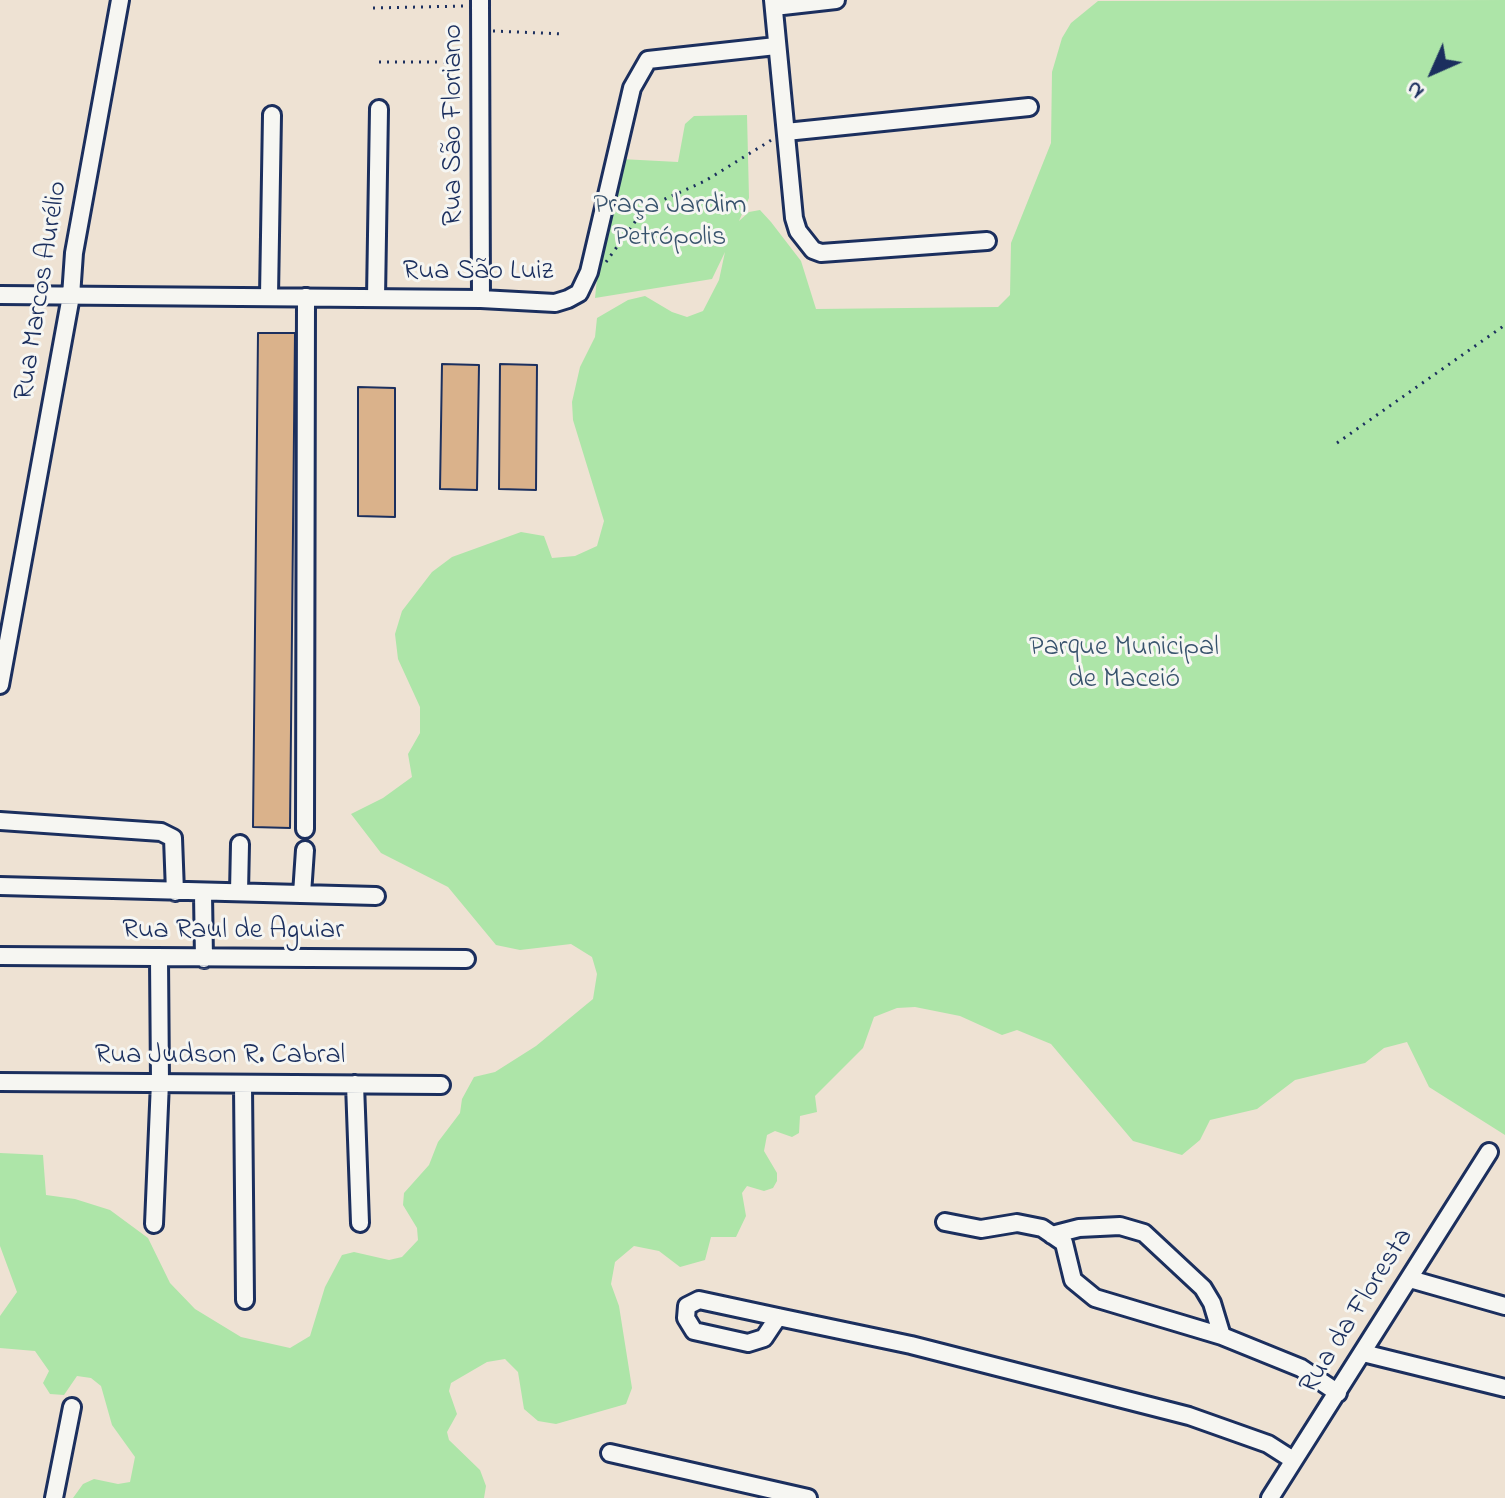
<!DOCTYPE html>
<html>
<head>
<meta charset="utf-8">
<style>
	body { margin:0 }
	#map { position:relative; width:1505px; height:1498px; overflow:hidden; background:#eee2d3; font-family:"Indie Flower",sans-serif }
	canvas { display:block }
	.north { position:absolute; left:1393px; top:32px; width:80px; height:80px; -webkit-text-stroke:6px #f6f6f2; paint-order:stroke; rotate:225deg; font-size:22px; font-weight:700; line-height:32px; text-align:center; color:#1b2f5e }
	.north::after { content:''; display:block; margin:auto; width:28px; height:36px; background:#1b2f5e; clip-path:polygon(50% 0,100% 100%,50% 72%,0 100%) }
</style>
</head>
<body>
<div id="map">
<canvas width="1505" height="1498"></canvas>
<div class="north">N</div>
</div>
<script>
const c = document.querySelector('canvas').getContext('2d');
c.lineJoin = 'round';
function paint(path, color) {
  c.fillStyle = color;
  c.fill(path, 'evenodd');
}
function toPath(rows) {
  const path = new Path2D();
  for (const r of rows) {
    path.moveTo(r[0], r[1]);
    for (let i = 2; i < r.length; i += 2) path.lineTo(r[i], r[i + 1]);
  }
  return path;
}
function strokePath(path, color, width, dash) {
  c.strokeStyle = color;
  c.lineWidth = width;
  c.lineCap = dash ? 'butt' : 'round';
  c.setLineDash(dash || []);
  c.stroke(path);
}
function drawText(font, color, halo, rows, align = 'center') {
  c.font = font + ' "Indie Flower",sans-serif';
  c.lineWidth = 6;
  c.setLineDash([]);
  c.textBaseline = 'middle';
  c.strokeStyle = halo;
  c.fillStyle = color;
  for (const [text, x, y, turn = 0] of rows) {
    c.save();
    c.translate(x, y);
    c.rotate((+turn || 0) * Math.PI / 180);
    c.textAlign = isNaN(turn) ? turn : align;
    if (halo) c.strokeText(text, 0, 0);
    c.fillText(text, 0, 0);
    c.restore();
  }
}
const green = toPath([
	[1505,0,1505,1135,1429,1087,1407,1042,1384,1048,1365,1063,1295,1080,1257,1109,1210,1120,1200,1140,1182,1155,1133,1141,1051,1044,1017,1030,1002,1035,960,1016,915,1007,897,1008,874,1017,863,1048,815,1096,817,1112,800,1116,799,1133,792,1137,775,1131,767,1135,764,1151,777,1173,777,1181,773,1188,764,1191,747,1186,742,1193,746,1216,736,1237,711,1237,705,1260,680,1267,659,1251,634,1246,615,1262,611,1284,619,1306,632,1388,626,1404,556,1424,538,1421,524,1409,518,1372,505,1359,487,1362,451,1383,449,1391,457,1414,447,1432,449,1440,480,1470,486,1486,484,1498,73,1498,83,1484,94,1479,118,1484,130,1482,135,1457,112,1425,101,1386,91,1378,77,1376,64,1395,50,1394,43,1383,49,1371,35,1351,0,1348,0,1316,17,1292,0,1246,0,1153,43,1155,46,1195,75,1199,110,1210,148,1238,170,1283,195,1309,241,1337,290,1348,310,1336,325,1287,342,1255,354,1252,389,1260,402,1257,418,1240,417,1228,403,1205,404,1193,429,1165,438,1142,460,1113,462,1099,474,1077,495,1072,536,1046,593,999,597,974,592,957,571,944,520,950,496,945,448,887,381,853,351,814,383,798,412,777,408,754,420,733,420,707,398,659,395,634,402,611,432,572,452,557,521,532,544,536,552,558,575,556,597,546,604,521,573,420,572,402,580,367,595,337,597,318,628,300,645,296,672,312,687,317,703,311,719,280,725,252,712,279,595,298,599,259,621,159,678,162,685,124,694,116,747,115,749,198,739,221,749,212,760,210,771,222,801,261,816,309,998,307,1010,295,1011,243,1051,143,1052,72,1062,38,1071,23,1098,1]
]);
const building = toPath([
	[258,333,295,333,290,828,253,827,258,333],
	[442,364,479,365,477,490,440,489,442,364],
	[500,364,537,365,536,490,499,489,500,364],
	[358,387,395,388,395,517,358,516,358,387]
]);
const path = toPath([
	[373,8,465,6],
	[493,31,564,34],
	[379,62,467,62],
	[606,262,645,208,705,181,773,139],
	[1337,443,1505,325]
]);
const minor = toPath([
	[480,0,481,299],
	[773,0,794,218,798,231,813,250,821,253,987,241],
	[774,7,836,0],
	[786,132,1029,107],
	[0,295,481,299,555,303,568,299,579,293,589,272,632,88,648,60,776,46],
	[269,296,272,115],
	[376,298,379,109],
	[0,685,71,296,74,253,120,0],
	[0,821,161,832,173,838,175,892],
	[305,829,306,297],
	[0,886,376,896],
	[239,892,240,844],
	[203,894,204,959],
	[302,894,305,850],
	[0,956,466,959],
	[0,1082,441,1085],
	[355,1084,360,1223],
	[243,1086,245,1300],
	[945,1222,981,1229,1017,1223,1042,1228,1064,1243,1073,1280,1095,1298,1222,1336,1301,1368,1338,1393],
	[154,1224,160,1082,159,959],
	[1052,1235,1079,1228,1120,1226,1144,1233,1203,1288,1212,1303,1222,1336],
	[1410,1279,1505,1306],
	[778,1317,764,1338,748,1343,694,1331,686,1318,687,1306,699,1300,778,1317,911,1345,1189,1416,1268,1444,1293,1460],
	[1363,1353,1505,1388],
	[610,1453,808,1498],
	[54,1498,72,1407],
	[1270,1498,1489,1152]
]);
const streetNames = [
	["Rua São Floriano",455,125,-90],
	["Rua São Luiz",478,273],
	["Rua Marcos Aurélio",43,291,-81],
	["Rua Raul de Aguiar",233,932],
	["Rua Judson R. Cabral",220,1057],
	["Rua da Floresta",1358,1312,-58]
];
const parkNames = [
	["Praça Jardim",670,207],
	["Petrópolis",670,239],
	["Parque Municipal",1124,649],
	["de Maceió",1124,681]
];
paint(green, '#ade5a8');
paint(building, '#dab28b');
strokePath(building, '#1b2f5e', 2);
strokePath(minor, '#1b2f5e', 22);
strokePath(path, '#1b2f5e', 3, [2, 6]);
strokePath(minor, '#f6f6f2', 16);
drawText('28px', '#1b2f5e', '#f6f6f2', streetNames);
drawText('28px', '#38536d', '#f6f6f2', parkNames);
</script>
</body>
</html>
